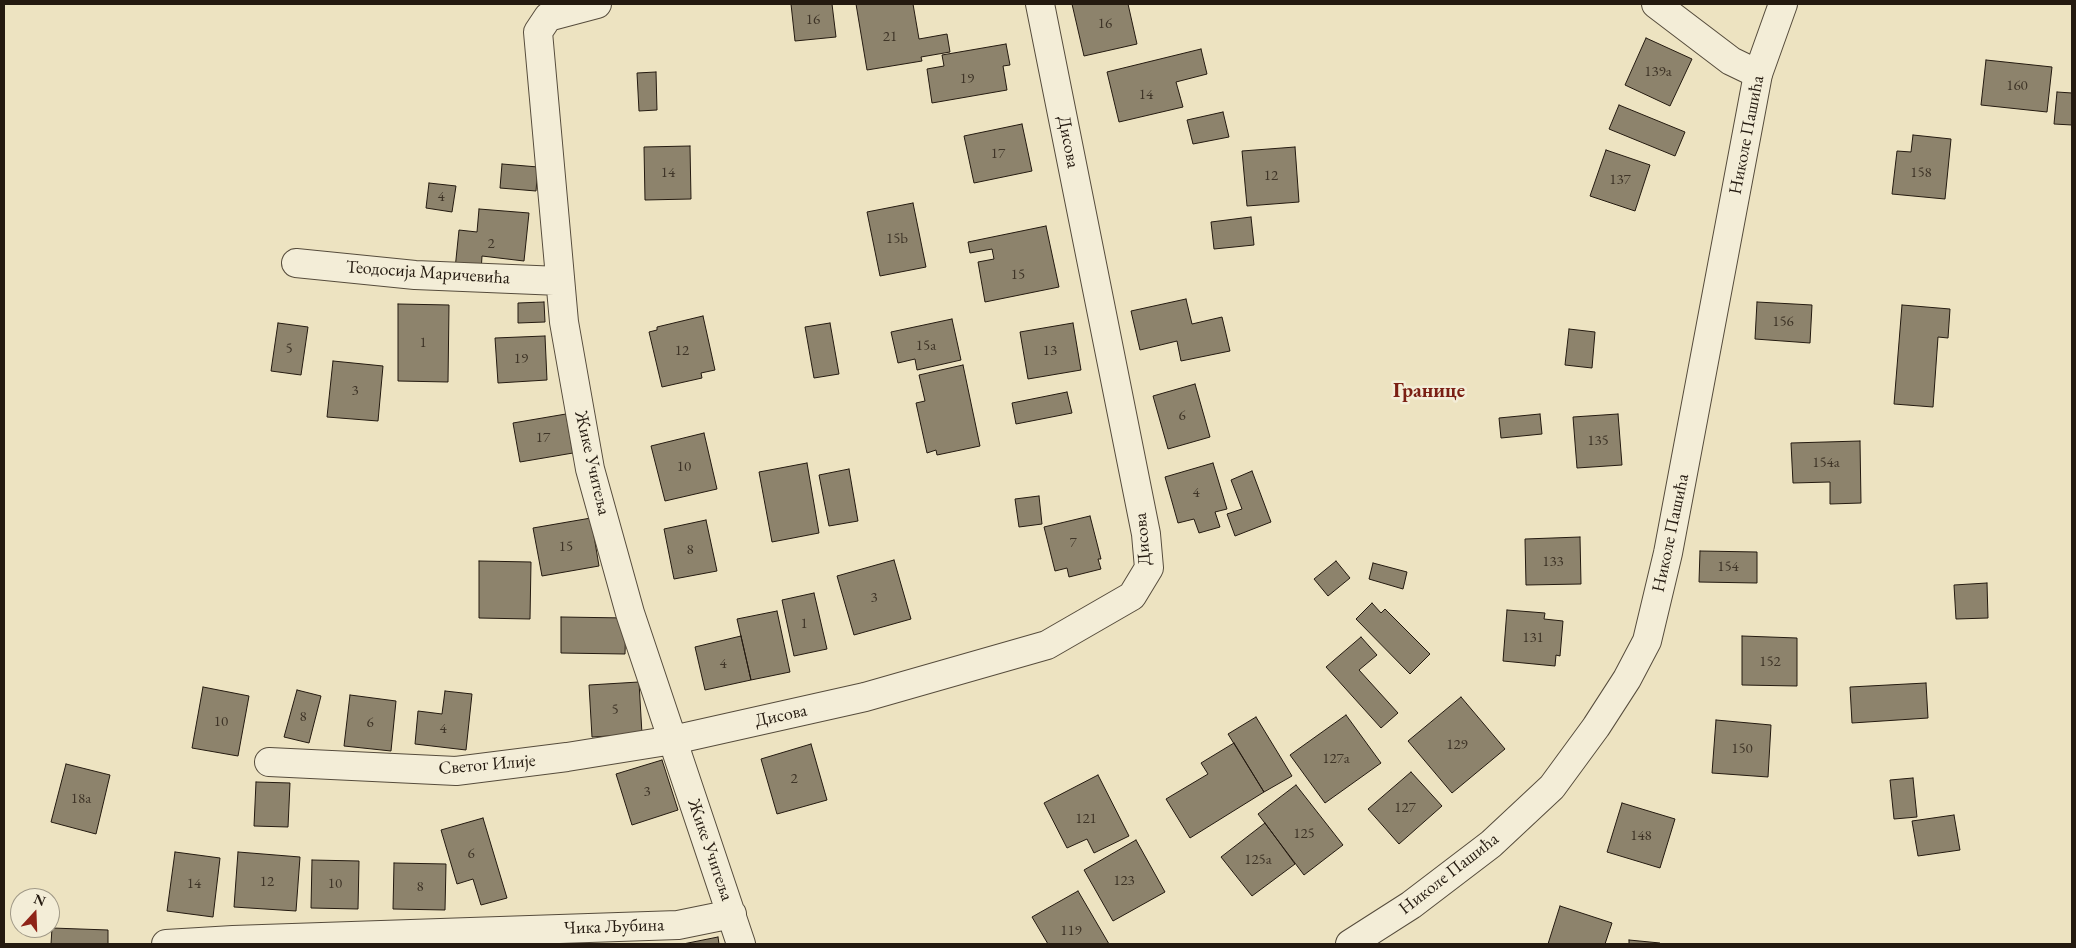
<!DOCTYPE html>
<html>
<head>
<meta charset="utf-8">
<style>
	body { margin:0 }
	#map { position:relative; width:2076px; height:948px; overflow:hidden; background:#ede3c1; font-family:"EB Garamond",serif }
	canvas { display:block }
	.frame { position:absolute; inset:0; border:5px solid #241a10; pointer-events:none }
	.north { position:absolute; left:10px; top:888px; width:50px; height:50px; box-sizing:border-box; background:#f3edd7; border:1px solid #a09987; border-radius:50%; rotate:20deg; font-size:14px; font-weight:700; line-height:20px; text-align:center; color:#241a10 }
	.north::after { content:''; display:block; margin:auto; width:18px; height:22px; background:#8f2418; clip-path:polygon(50% 0,100% 100%,50% 72%,0 100%) }
</style>
</head>
<body>
<div id="map">
<canvas width="2076" height="948"></canvas>
<div class="frame"></div>
<div class="north">N</div>
</div>
<script>
const c = document.querySelector('canvas').getContext('2d');
c.lineJoin = 'round';
function paint(path, color) {
  c.fillStyle = color;
  c.fill(path, 'evenodd');
}
function toPath(rows) {
  const path = new Path2D();
  for (const r of rows) {
    path.moveTo(r[0], r[1]);
    for (let i = 2; i < r.length; i += 2) path.lineTo(r[i], r[i + 1]);
  }
  return path;
}
function strokePath(path, color, width, dash) {
  c.strokeStyle = color;
  c.lineWidth = width;
  c.lineCap = dash ? 'butt' : 'round';
  c.setLineDash(dash || []);
  c.stroke(path);
}
function drawText(font, color, halo, rows, align = 'center') {
  c.font = font + ' "EB Garamond",serif';
  c.lineWidth = 5;
  c.setLineDash([]);
  c.textBaseline = 'middle';
  c.strokeStyle = halo;
  c.fillStyle = color;
  for (const [text, x, y, turn = 0] of rows) {
    c.save();
    c.translate(x, y);
    c.rotate((+turn || 0) * Math.PI / 180);
    c.textAlign = isNaN(turn) ? turn : align;
    if (halo) c.strokeText(text, 0, 0);
    c.fillText(text, 0, 0);
    c.restore();
  }
}
const building = toPath([
	[791,4,832,4,836,37,795,41,791,4],
	[856,4,913,4,919,39,947,34,950,52,921,57,922,61,867,70,856,4],
	[1072,4,1128,4,1137,44,1084,56,1072,4],
	[1646,38,1692,59,1670,106,1625,85,1646,38],
	[1006,44,1010,65,1003,66,1007,90,932,103,927,69,944,66,942,55,1006,44],
	[1201,49,1207,74,1176,82,1183,107,1119,122,1107,72,1201,49],
	[1986,60,2052,67,2047,112,1981,105,1986,60],
	[656,72,657,110,639,111,637,73,656,72],
	[2057,92,2072,93,2072,125,2054,124,2057,92],
	[1619,105,1685,132,1675,156,1609,129,1619,105],
	[1223,112,1229,137,1193,144,1187,120,1223,112],
	[1022,124,1032,171,974,183,964,136,1022,124],
	[1913,135,1951,139,1945,199,1892,194,1897,151,1911,152,1913,135],
	[690,146,691,199,645,200,644,147,690,146],
	[1295,147,1299,202,1247,206,1242,151,1295,147],
	[1606,150,1650,165,1635,211,1590,196,1606,150],
	[502,164,538,167,536,191,500,188,502,164],
	[429,183,456,186,452,212,426,208,429,183],
	[913,203,926,267,880,276,867,212,913,203],
	[479,209,529,213,524,261,482,256,481,272,455,269,459,230,477,232,479,209],
	[1251,217,1254,245,1214,249,1211,222,1251,217],
	[1046,226,1059,287,985,302,978,262,994,259,992,249,970,253,968,242,1046,226],
	[1186,299,1192,324,1222,317,1230,351,1181,361,1177,341,1140,350,1131,311,1186,299],
	[544,302,545,322,518,323,518,303,544,302],
	[1757,302,1812,305,1810,343,1755,339,1757,302],
	[398,304,449,305,448,382,398,381,398,304],
	[1902,305,1950,309,1948,338,1938,337,1933,407,1894,404,1902,305],
	[703,316,715,370,701,373,702,378,662,387,649,332,657,330,657,327,703,316],
	[952,319,961,360,917,370,915,359,898,363,891,332,952,319],
	[278,323,308,327,301,375,271,371,278,323],
	[830,323,839,374,814,378,805,327,830,323],
	[1073,323,1081,370,1028,379,1020,332,1073,323],
	[1569,329,1595,332,1592,368,1565,365,1569,329],
	[545,336,547,380,498,383,495,338,545,336],
	[333,361,383,366,378,421,327,417,333,361],
	[963,365,980,446,937,455,936,450,927,453,916,403,925,401,919,375,963,365],
	[1195,384,1210,437,1168,449,1153,396,1195,384],
	[1067,392,1072,413,1016,424,1012,403,1067,392],
	[566,414,573,453,520,462,513,423,566,414],
	[1540,414,1542,434,1501,438,1499,418,1540,414],
	[1618,414,1622,465,1577,468,1573,417,1618,414],
	[704,433,717,489,665,501,651,446,704,433],
	[1860,441,1861,503,1830,504,1830,482,1793,483,1791,443,1860,441],
	[807,463,819,533,772,542,759,472,807,463],
	[1213,463,1227,509,1215,512,1220,527,1199,533,1194,519,1178,523,1165,477,1213,463],
	[849,469,858,521,829,526,819,475,849,469],
	[1252,471,1271,522,1235,536,1227,514,1242,509,1231,480,1252,471],
	[1039,496,1042,524,1019,527,1015,499,1039,496],
	[1090,516,1101,559,1098,559,1101,569,1069,577,1067,568,1055,571,1044,527,1090,516],
	[591,518,599,566,542,576,533,528,591,518],
	[706,520,717,571,674,579,664,529,706,520],
	[1580,537,1581,584,1526,585,1525,539,1580,537],
	[1700,551,1757,552,1757,583,1699,582,1700,551],
	[894,560,911,619,854,635,837,576,894,560],
	[479,561,531,562,530,619,479,618,479,561],
	[1336,561,1350,578,1328,596,1314,579,1336,561],
	[1373,563,1407,572,1403,589,1369,579,1373,563],
	[1987,583,1988,618,1956,619,1954,585,1987,583],
	[814,593,827,649,794,656,782,600,814,593],
	[1372,603,1381,613,1385,609,1430,654,1410,674,1356,619,1372,603],
	[1507,610,1545,613,1544,619,1563,621,1560,656,1556,655,1555,666,1503,661,1507,610],
	[777,611,790,672,751,680,737,619,777,611],
	[561,617,626,618,625,654,561,653,561,617],
	[741,636,751,680,705,690,695,647,741,636],
	[1742,636,1797,638,1797,686,1742,685,1742,636],
	[1361,637,1377,655,1359,670,1398,713,1381,728,1326,667,1361,637],
	[639,682,642,734,592,737,589,685,639,682],
	[1926,683,1928,718,1852,723,1850,687,1926,683],
	[203,687,249,696,238,756,192,748,203,687],
	[297,690,321,696,309,743,284,737,297,690],
	[445,691,472,694,466,750,415,744,418,711,442,714,445,691],
	[350,695,396,701,391,751,344,746,350,695],
	[1461,697,1505,749,1452,793,1408,741,1461,697],
	[1346,715,1381,763,1325,803,1290,755,1346,715],
	[1256,717,1292,776,1264,792,1228,734,1256,717],
	[1716,720,1771,725,1768,777,1712,773,1716,720],
	[1234,743,1264,792,1190,838,1166,799,1208,774,1201,763,1234,743],
	[811,744,827,800,777,814,761,759,811,744],
	[662,760,678,810,632,825,616,774,662,760],
	[66,764,110,775,96,834,51,822,66,764],
	[1411,772,1442,806,1399,844,1368,809,1411,772],
	[1098,775,1129,836,1094,853,1087,839,1067,848,1044,803,1098,775],
	[1913,778,1917,817,1894,819,1890,780,1913,778],
	[256,782,290,783,288,827,254,826,256,782],
	[1296,785,1343,845,1304,875,1258,814,1296,785],
	[1622,803,1675,819,1660,868,1607,852,1622,803],
	[1954,815,1960,850,1918,856,1912,821,1954,815],
	[483,818,507,898,481,905,473,879,457,884,441,830,483,818],
	[1265,823,1295,864,1252,896,1221,857,1265,823],
	[1136,840,1165,892,1113,921,1084,870,1136,840],
	[175,852,220,858,213,917,167,911,175,852],
	[238,852,300,857,296,911,234,907,238,852],
	[312,860,359,861,358,909,311,908,312,860],
	[394,863,446,864,445,910,393,909,394,863],
	[1078,891,1109,944,1048,944,1032,917,1078,891],
	[1560,906,1612,923,1605,944,1548,944,1560,906],
	[52,928,108,930,108,944,51,944,52,928],
	[718,937,719,944,683,944,718,937],
	[1629,940,1660,943,1660,944,1629,944,1629,940]
]);
const minor = toPath([
	[597,4,548,17,538,32,564,322,590,469,630,613,741,944],
	[1656,4,1731,61,1758,74],
	[296,263,415,275,560,281],
	[269,762,456,771,567,757,673,740,865,697,1047,645,1132,596,1149,568,1146,534,1040,4],
	[166,944,233,940,678,925,732,914]
]);
const tertiary = toPath([
	[1350,944,1411,905,1491,844,1552,787,1596,727,1627,679,1647,641,1668,553,1758,74,1783,4]
]);
const numberNames = [
	["16",813,20],
	["16",1105,24],
	["21",890,37],
	["139a",1658,72],
	["19",967,79],
	["160",2017,86],
	["14",1146,95],
	["17",998,154],
	["14",668,173],
	["158",1921,173],
	["12",1271,176],
	["137",1620,180],
	["4",441,197],
	["15b",897,239],
	["2",491,244],
	["15",1018,275],
	["156",1783,322],
	["1",423,343],
	["15a",926,346],
	["5",289,349],
	["12",682,351],
	["13",1050,351],
	["19",521,359],
	["3",355,391],
	["6",1182,416],
	["17",543,438],
	["135",1598,441],
	["154a",1826,463],
	["10",684,467],
	["4",1196,493],
	["7",1073,543],
	["15",566,547],
	["8",690,550],
	["133",1553,562],
	["154",1728,567],
	["3",874,598],
	["1",804,624],
	["131",1533,638],
	["152",1770,662],
	["4",723,664],
	["5",615,710],
	["8",303,717],
	["10",221,722],
	["6",370,723],
	["4",443,729],
	["129",1457,745],
	["150",1742,749],
	["127a",1336,759],
	["2",794,779],
	["3",647,792],
	["18a",81,799],
	["127",1405,808],
	["121",1086,819],
	["125",1304,834],
	["148",1641,836],
	["6",471,854],
	["125a",1258,860],
	["123",1124,881],
	["12",267,882],
	["14",194,884],
	["10",335,884],
	["8",420,887],
	["119",1071,931]
];
const streetNames = [
	["Николе Пашића",1747,135,-79],
	["Дисова",1068,142,79],
	["Теодосија Маричевића",428,273,4],
	["Жике Учитеља",592,463,77],
	["Николе Пашића",1671,533,-78],
	["Дисова",1143,539,-95],
	["Дисова",781,716,-12],
	["Светог Илије",487,765,-5],
	["Жике Учитеља",710,850,71],
	["Николе Пашића",1449,874,-38],
	["Чика Љубина",614,927,-2]
];
const quarterNames = [
	["Границе",1429,392]
];
paint(building, '#8d836c');
strokePath(building, '#241a10', 1);
strokePath(minor, '#564c3c', 30);
strokePath(tertiary, '#564c3c', 30);
strokePath(minor, '#f3edd7', 28);
strokePath(tertiary, '#f3edd7', 28);
drawText('15px', '#3e3427', null, numberNames);
drawText('18px', '#241a10', '#f3edd7', streetNames);
drawText('bold 20px', '#7a1f14', '#f3edd7', quarterNames);
</script>
</body>
</html>
